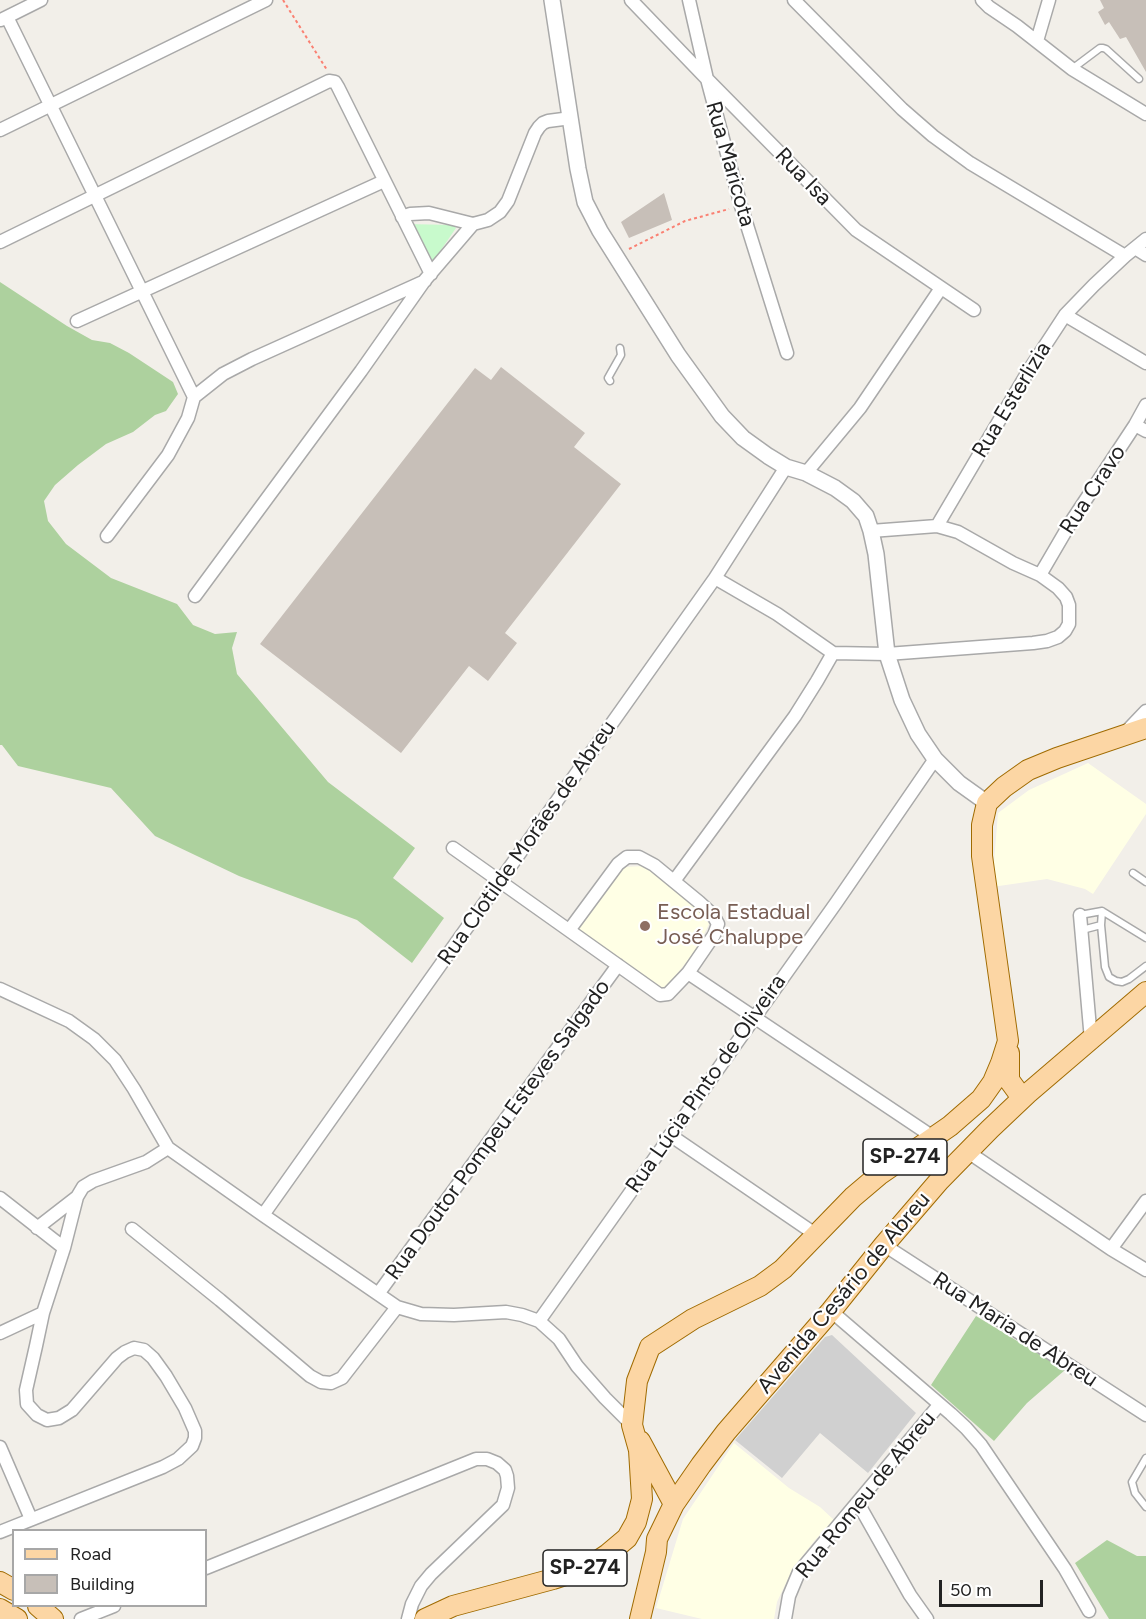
<!DOCTYPE html>
<html>
<head>
<meta charset="utf-8">
<style>
	body { margin:0 }
	#map { position:relative; width:1146px; height:1619px; overflow:hidden; background:#f2efe9; font-family:Figtree,sans-serif }
	canvas { display:block }
	.legend { position:absolute; left:12px; top:1529px; width:195px; height:78px; box-sizing:border-box; background:#fff; border:2px solid #a7a7a7; margin:0; padding:8px 10px; list-style:none; font-size:18px; color:#222 }
	.legend li { display:flex; align-items:center; gap:12px; height:30px }
	.legend b { width:30px; border:2px solid #a7a7a7 }
	.scale { position:absolute; left:939px; top:1580px; width:104px; height:27px; box-sizing:border-box; border:3px solid #222; border-top:0; padding-left:8px; font-size:18px; line-height:21px; white-space:nowrap; color:#222; -webkit-text-stroke:4px #fff; paint-order:stroke }
</style>
</head>
<body>
<div id="map">
<canvas width="1146" height="1619"></canvas>
<ul class="legend">
<li><b style="height:8px;background:#fcd6a4"></b>Road</li>
<li><b style="height:16px;background:#c7bfb8"></b>Building</li>
</ul>
<div class="scale">50 m</div>
</div>
<script>
const c = document.querySelector('canvas').getContext('2d');
c.lineJoin = 'round';
function paint(path, color) {
  c.fillStyle = color;
  c.fill(path, 'evenodd');
}
function toPath(rows) {
  const path = new Path2D();
  for (const r of rows) {
    path.moveTo(r[0], r[1]);
    for (let i = 2; i < r.length; i += 2) path.lineTo(r[i], r[i + 1]);
  }
  return path;
}
function strokePath(path, color, width, dash) {
  c.strokeStyle = color;
  c.lineWidth = width;
  c.lineCap = dash ? 'butt' : 'round';
  c.setLineDash(dash || []);
  c.stroke(path);
}
function drawText(font, color, halo, rows, align = 'center') {
  c.font = font + ' Figtree,sans-serif';
  c.lineWidth = 4.5;
  c.setLineDash([]);
  c.textBaseline = 'middle';
  c.strokeStyle = halo;
  c.fillStyle = color;
  for (const [text, x, y, turn = 0] of rows) {
    c.save();
    c.translate(x, y);
    c.rotate((+turn || 0) * Math.PI / 180);
    c.textAlign = isNaN(turn) ? turn : align;
    if (halo) c.strokeText(text, 0, 0);
    c.fillText(text, 0, 0);
    c.restore();
  }
}
const education = toPath([
	[1088,763,1146,804,1146,814,1093,894,1085,889,1047,879,992,887,998,813,1029,790],
	[644,866,700,910,709,924,697,949,663,991,579,929,624,867],
	[734,1443,789,1488,820,1507,834,1520,815,1540,793,1568,777,1602,774,1619,702,1619,656,1608,683,1519]
]);
const religious = toPath([
	[832,1335,916,1413,868,1473,820,1433,782,1478,735,1440,825,1337]
]);
const forest = toPath([
	[0,282,67,326,92,340,110,343,129,353,173,382,178,394,166,411,155,415,133,432,106,444,78,465,55,485,44,501,48,521,66,544,111,578,177,604,193,625,215,634,237,632,232,648,237,674,328,782,415,848,393,878,444,918,412,963,357,920,239,876,155,836,111,788,18,766,2,745,0,745],
	[976,1316,1065,1370,1027,1403,994,1441,931,1385],
	[1107,1540,1137,1556,1146,1556,1146,1619,1109,1619,1075,1563]
]);
const park = toPath([
	[405,224,453,225,456,228,430,266]
]);
const building = toPath([
	[1100,0,1146,0,1146,72,1126,37,1120,39,1109,22,1105,25,1098,12,1104,8],
	[664,193,672,220,629,238,621,222],
	[501,367,585,433,574,447,621,484,505,633,517,643,488,681,469,666,401,753,260,644,475,368,491,380]
]);
const path = toPath([
	[283,0,327,70],
	[629,249,685,221,729,209]
]);
const service = toPath([
	[1072,69,1100,48,1103,48,1106,49,1139,79],
	[610,381,608,378,621,355,620,348],
	[1133,873,1146,882],
	[1102,911,1101,925,1105,967,1109,977,1116,981,1122,982,1129,979,1146,966],
	[1080,915,1102,911,1146,938],
	[1082,930,1101,925],
	[1146,1458,1132,1482,1135,1493,1146,1507]
]);
const minor = toPath([
	[631,0,707,79,856,230,974,310],
	[689,0,707,79,741,206,787,353],
	[794,0,902,109,933,136,970,163,1125,256],
	[982,0,989,7,1017,26,1072,69,1146,114],
	[7,17,194,397,188,418,168,455,107,536],
	[1,20,41,0],
	[1037,41,1049,0],
	[0,130,266,0],
	[402,217,410,214,429,213,473,224],
	[0,242,329,81,335,82,338,87,431,274],
	[1135,248,1146,255],
	[1065,315,1146,363],
	[77,321,384,181],
	[194,397,223,374,252,359,425,281],
	[1135,425,1146,431],
	[806,473,860,408,941,288],
	[937,526,1029,370,1065,315,1094,285,1125,256,1146,239],
	[1040,575,1071,522,1135,425,1146,405],
	[715,578,777,614,833,653,887,654,1033,643,1047,641,1058,637,1065,631,1069,624,1069,605,1066,597,1058,588,1040,575,1013,563,958,532,937,526,871,531],
	[195,596,361,371,425,280,473,224,488,220,500,212,508,201,535,133,539,127,543,123,548,121,571,118],
	[1125,733,1146,711],
	[453,848,660,995,668,994,688,973,714,935,718,924,713,915,699,902,654,865,639,857,627,857,618,864,570,929],
	[674,881,795,716,817,681,833,653],
	[1080,915,1091,1040],
	[688,973,933,1137],
	[0,989,69,1021,94,1039,115,1060,134,1089,168,1148,263,1215,397,1307,421,1314,454,1315,506,1312,522,1315,539,1321,559,1339,577,1366,605,1398,632,1425],
	[670,1135,815,1234],
	[968,1152,1111,1249,1146,1270],
	[0,1198,64,1248],
	[263,1215,715,578,786,467],
	[37,1228,77,1197],
	[132,1229,220,1300,310,1376,321,1382,331,1383,342,1378,397,1307],
	[884,1245,1146,1415],
	[1111,1249,1146,1201],
	[378,1294,618,965],
	[831,1311,951,1414,966,1428,981,1445,1065,1569,1089,1611],
	[539,1321,836,903,935,759],
	[0,1333,43,1313],
	[0,1447,31,1519],
	[858,1503,910,1595,927,1619],
	[0,1532,163,1467,178,1459,192,1446,195,1438,195,1431,185,1408,166,1376,153,1358,144,1350,134,1348,125,1352,117,1358,72,1410,59,1418,47,1420,37,1415,27,1404,26,1390,36,1346,43,1313,64,1248,77,1197,83,1187,93,1181,146,1162,168,1148],
	[206,1568,476,1459,487,1459,497,1463,505,1470,507,1476,508,1488,503,1505,431,1574,421,1586,412,1604,408,1619],
	[81,1619,114,1606],
	[785,1619,789,1596,799,1572,939,1405]
]);
const tertiary = toPath([
	[552,0,578,169,585,202,600,231,678,355,722,416,743,438,768,456,786,467,806,473,835,488,853,501,866,516,871,531,876,554,887,654,902,700,918,734,935,759,959,783,987,803]
]);
const primary = toPath([
	[1009,1053,1009,1080,1017,1091,1021,1094,1028,1093],
	[640,1441,674,1504],
	[0,1582,14,1590],
	[38,1606,53,1619],
	[0,1609,17,1619],
	[425,1619,453,1606,553,1579,587,1568,608,1554,627,1538,636,1522,642,1499,639,1450,632,1425,637,1381,650,1347,693,1319,760,1286,783,1269,853,1197,879,1175,950,1126,981,1099,993,1082,1001,1063,1008,1041,982,856,982,825,987,803,1004,787,1028,770,1057,758,1146,728],
	[640,1619,656,1552,657,1539,674,1504,701,1465,726,1432,831,1311,884,1245,939,1181,990,1129,1027,1094,1146,992]
]);
const markers = [
	[645,926,6,"#8d6e63"]
];
const shields = [
	[905,1157,84],
	[585,1568,84]
];
const shieldNames = [
	["SP-274",905,1157],
	["SP-274",585,1568]
];
const streetNames = [
	["Rua Maricota",730,164,74],
	["Rua Isa",803,177,46],
	["Rua Esterlizia",1012,400,-59],
	["Rua Cravo",1093,490,-57],
	["Rua Clotilde Morães de Abreu",527,843,-55],
	["Rua Lúcia Pinto de Oliveira",706,1084,-55],
	["Rua Doutor Pompeu Esteves Salgado",498,1130,-54],
	["Avenida Cesário de Abreu",844,1293,-50],
	["Rua Maria de Abreu",1015,1330,33],
	["Rua Romeu de Abreu",866,1495,-51]
];
const educationNames = [
	["Escola Estadual",657,913],
	["José Chaluppe",657,938]
];
paint(education, '#ffffe5');
paint(religious, '#d0d0d0');
paint(forest, '#add19e');
paint(park, '#c8facc');
paint(building, '#c7bfb8');
strokePath(service, '#a9a9a9', 9);
strokePath(minor, '#a9a9a9', 15);
strokePath(tertiary, '#a9a9a9', 18);
strokePath(primary, '#a06b00', 22);
strokePath(path, '#fa8072', 2, [3, 3]);
strokePath(service, '#fff', 6);
strokePath(minor, '#fff', 12);
strokePath(tertiary, '#fff', 15);
strokePath(primary, '#fcd6a4', 20);
for (const [x, y, r, color] of markers) {
  const dot = new Path2D();
  dot.arc(x, y, r, 0, 2 * Math.PI);
  c.fillStyle = color;
  c.fill(dot);
  strokePath(dot, '#fff', 2);
}
for (const [x, y, w] of shields) {
  const box = new Path2D();
  box.roundRect(x - w / 2, y - 18, w, 36, 4.5);
  c.fillStyle = '#fff';
  c.fill(box);
  strokePath(box, '#222', 1.5);
}
drawText('bold 21px', '#222', null, shieldNames);
drawText('22px', '#222', '#fff', streetNames);
drawText('22px', '#785e54', '#fff', educationNames, 'left');
</script>
</body>
</html>
